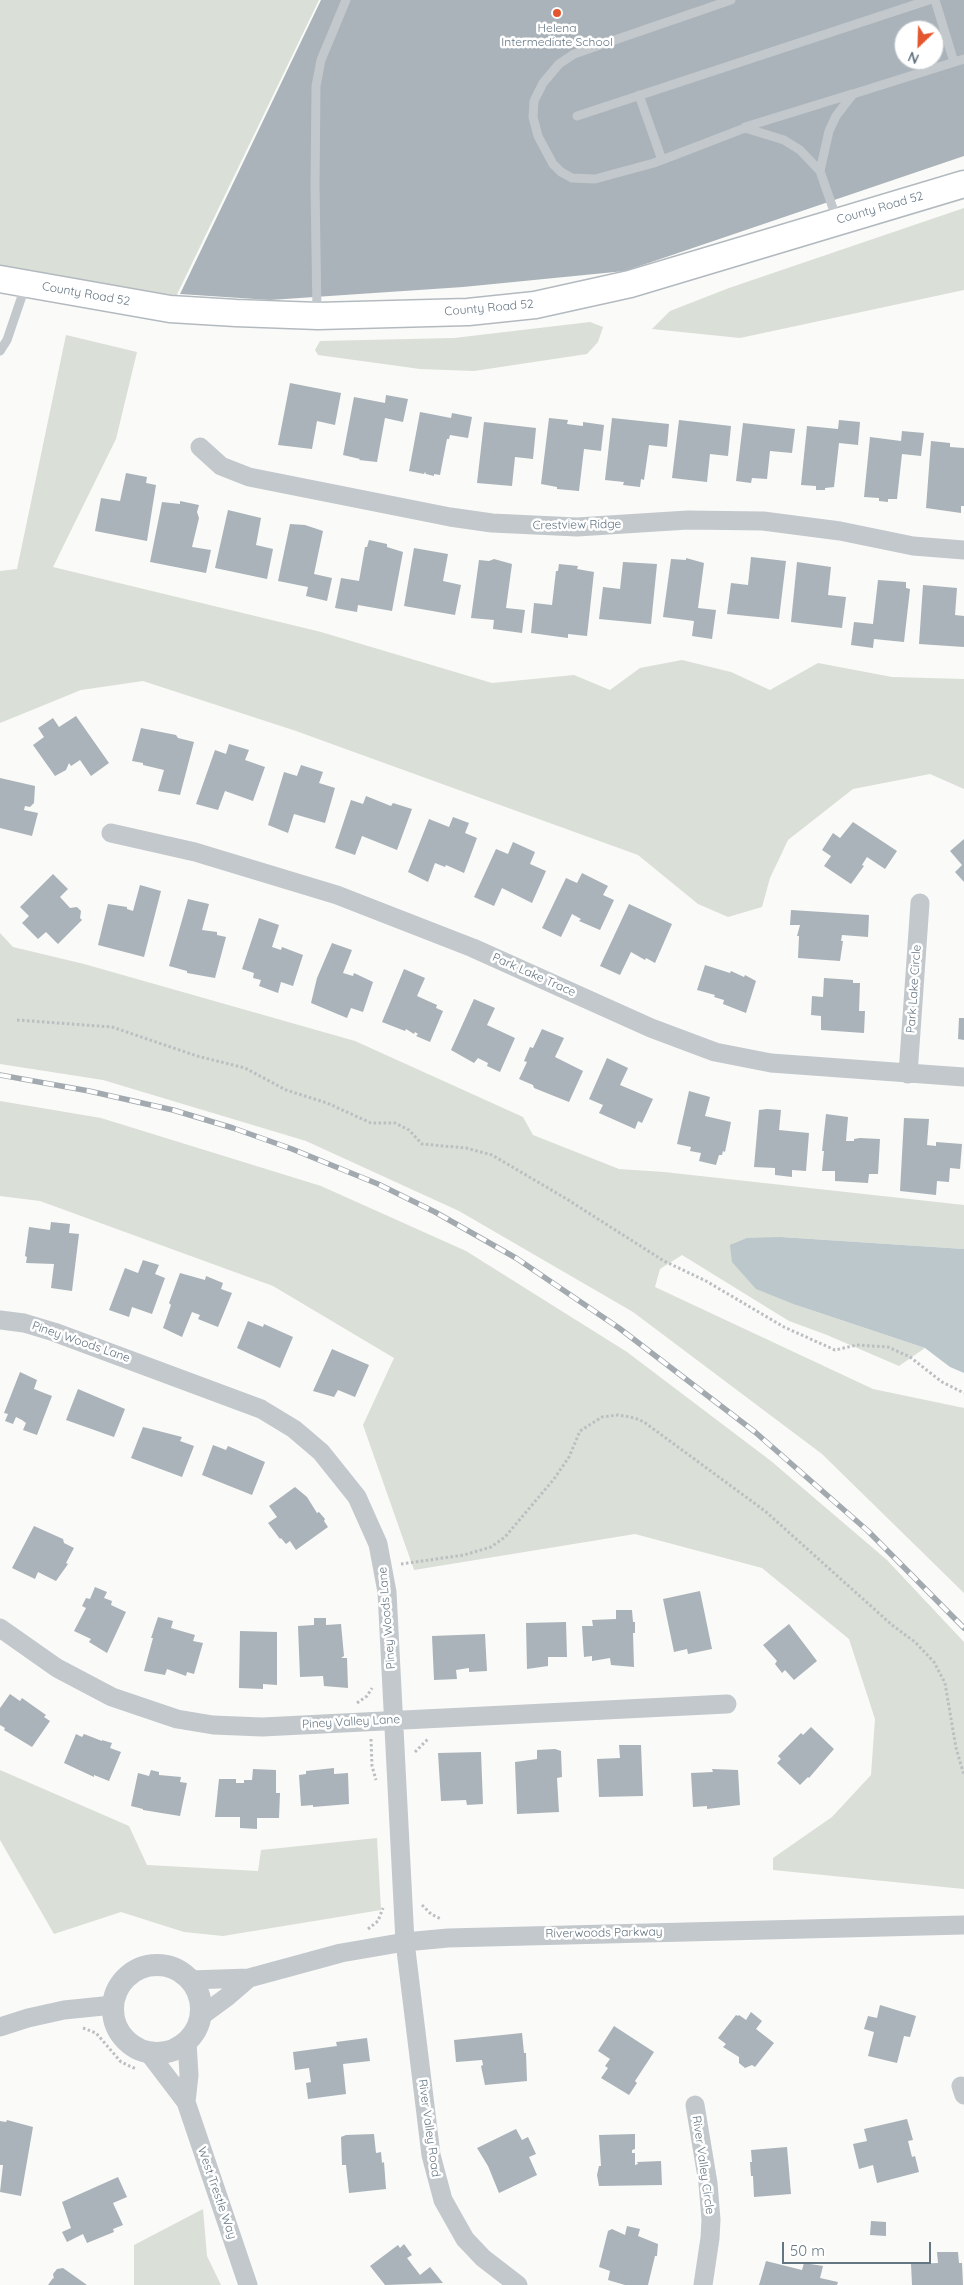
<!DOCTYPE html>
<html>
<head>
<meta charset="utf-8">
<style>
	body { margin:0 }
	#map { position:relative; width:964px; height:2285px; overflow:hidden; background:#fafaf8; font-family:Quicksand,sans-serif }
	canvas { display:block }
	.north { position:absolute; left:894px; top:20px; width:50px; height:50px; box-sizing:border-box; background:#fff; border:1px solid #c1c8cd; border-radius:50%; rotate:204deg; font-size:14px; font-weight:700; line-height:20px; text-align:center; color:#657683 }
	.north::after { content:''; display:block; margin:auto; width:18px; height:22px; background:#e4572e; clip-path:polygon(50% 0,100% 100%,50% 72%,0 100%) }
	.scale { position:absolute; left:782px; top:2242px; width:149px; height:22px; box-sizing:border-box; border:2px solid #657683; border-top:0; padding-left:6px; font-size:15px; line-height:18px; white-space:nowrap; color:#657683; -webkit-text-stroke:4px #fff; paint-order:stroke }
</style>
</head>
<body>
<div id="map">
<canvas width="964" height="2285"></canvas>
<div class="north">N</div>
<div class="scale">50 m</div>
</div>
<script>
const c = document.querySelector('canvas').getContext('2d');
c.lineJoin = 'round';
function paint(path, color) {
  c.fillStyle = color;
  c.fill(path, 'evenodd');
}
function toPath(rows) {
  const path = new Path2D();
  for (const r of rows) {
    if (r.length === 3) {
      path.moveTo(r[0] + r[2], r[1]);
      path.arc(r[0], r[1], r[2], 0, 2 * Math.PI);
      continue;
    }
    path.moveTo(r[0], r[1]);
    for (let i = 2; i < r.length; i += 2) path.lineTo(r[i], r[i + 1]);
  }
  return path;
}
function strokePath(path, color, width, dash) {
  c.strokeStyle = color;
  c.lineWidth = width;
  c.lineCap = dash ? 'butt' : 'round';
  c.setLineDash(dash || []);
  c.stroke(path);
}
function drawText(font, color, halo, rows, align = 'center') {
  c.font = font + ' Quicksand,sans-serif';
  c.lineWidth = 5;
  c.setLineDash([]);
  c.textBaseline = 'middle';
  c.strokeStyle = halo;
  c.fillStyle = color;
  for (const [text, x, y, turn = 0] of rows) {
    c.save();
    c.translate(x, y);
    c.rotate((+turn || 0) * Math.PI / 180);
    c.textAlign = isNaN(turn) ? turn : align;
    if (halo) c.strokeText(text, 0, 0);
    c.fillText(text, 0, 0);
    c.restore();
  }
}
const green = toPath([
	[0,0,319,0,170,309,0,273],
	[964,208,964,290,740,338,652,329,670,311,729,288],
	[590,322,603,327,598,342,587,354,474,371,420,369,318,355,315,350,320,341,454,338],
	[66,335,137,352,116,439,53,567,321,632,492,683,574,675,610,690,640,668,682,660,731,672,770,690,818,663,892,677,964,679,964,789,930,774,853,789,788,840,770,878,762,907,728,917,698,904,638,855,296,731,143,681,81,690,0,723,0,571,17,569],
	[0,933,13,947,84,964,355,1041,523,1117,533,1135,619,1169,664,1172,964,1205,964,1249,781,1237,796,1305,925,1348,899,1366,827,1335,789,1321,682,1255,660,1269,655,1287,873,1389,964,1408,964,1593,822,1454,633,1312,459,1211,306,1141,103,1080,0,1064],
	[0,1101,101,1118,321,1186,466,1251,627,1352,771,1461,887,1560,964,1642,964,1889,773,1870,773,1858,832,1817,871,1775,875,1719,849,1639,762,1568,635,1534,414,1570,363,1425,394,1358,273,1286,40,1201,0,1196],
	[0,1770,129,1826,147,1865,258,1871,261,1850,377,1838,381,1910,223,1936,184,1932,121,1912,54,1934,0,1840],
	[203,2209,207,2256,221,2285,134,2285,134,2245]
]);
const water = toPath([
	[781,1237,964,1249,964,1373,950,1367,925,1348,796,1305,756,1289,732,1262,730,1245,747,1238]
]);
const building = toPath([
	[321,0,964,0,964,156,625,271,463,287,270,300,180,294],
	[904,30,934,30,934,60,904,60],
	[290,383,341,393,335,425,317,421,312,449,278,445],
	[386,395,408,399,403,422,385,418,377,462,359,460,360,459,343,455,354,397,385,403],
	[420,412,451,418,452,413,472,417,468,438,450,435,449,439,447,439,440,475,434,474,434,476,426,474,425,472,424,474,409,471],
	[549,418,568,420,567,424,583,426,583,422,604,425,601,451,584,449,579,491,557,489,557,487,541,484],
	[612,418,669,424,667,447,649,445,644,480,641,479,640,487,623,485,624,482,605,480],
	[679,420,731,426,728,456,710,454,707,482,672,478],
	[839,420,860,422,858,445,839,443,834,487,825,488,825,490,816,490,816,486,801,485,807,426,838,429],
	[484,422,536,428,533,459,515,457,512,486,477,483],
	[743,423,795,429,792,453,770,451,767,479,752,478,751,483,736,481],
	[902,431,924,433,921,456,902,454,897,499,888,499,888,502,879,501,879,498,864,497,870,437,901,441],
	[931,441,950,443,950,447,964,448,964,506,961,506,961,513,926,508],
	[126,473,147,477,146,483,156,485,147,541,95,531,101,498,120,501],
	[180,501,199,505,197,512,199,518,192,547,211,550,206,573,150,562,162,502,180,504],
	[228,510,261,518,256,545,273,549,267,579,215,568],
	[290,524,305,525,323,531,314,574,332,578,327,601,306,596,308,587,278,581],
	[369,540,387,544,387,547,403,552,392,611,358,605,357,612,335,608,341,578,359,581,365,547,367,547],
	[414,548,448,554,443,581,461,585,455,615,404,606],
	[751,557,786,561,779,619,727,614,731,583,748,585],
	[686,558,704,563,698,608,716,610,712,639,692,636,694,621,663,617,671,559,686,560],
	[494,559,512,564,506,608,525,610,522,633,493,629,494,620,471,618,479,560,489,561],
	[623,562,657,564,651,624,599,619,603,587,620,589],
	[797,562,831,567,828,595,846,597,842,628,791,622],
	[559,564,578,566,577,569,594,572,587,636,568,634,568,638,531,633,534,603,552,605,556,571,558,571],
	[878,580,906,582,906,588,910,589,904,642,874,639,873,648,851,645,854,622,873,624],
	[923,585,957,588,955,615,964,616,964,647,919,644],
	[76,716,109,763,91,776,80,760,71,766,69,763,66,770,55,776,33,745,44,737,38,728,53,718,59,727],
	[141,728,176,735,178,738,194,742,180,795,158,791,164,770,143,765,143,763,132,761],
	[229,744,249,750,245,760,265,767,253,801,225,791,218,810,196,804,215,750,226,754],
	[301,765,323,772,319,783,335,788,325,823,294,814,288,833,268,825,284,772,297,776],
	[0,778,35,786,34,803,30,807,25,806,24,810,38,813,32,836,0,828],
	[366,796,391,806,393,803,412,809,397,850,362,836,355,855,335,848,351,800,363,804],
	[453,817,469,823,465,833,477,838,464,873,446,865,445,867,435,863,428,882,408,872,429,819,449,827],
	[853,822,897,851,885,869,867,857,862,865,864,866,851,884,824,866,831,856,822,850,833,833,840,838],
	[964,839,964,882,955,872,962,865,950,851],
	[513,842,535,852,530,864,546,871,532,903,502,888,494,906,474,897,496,849,508,854],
	[582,873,608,886,603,895,614,900,600,930,579,921,581,919,572,914,561,937,542,928,566,878,577,883],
	[53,874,68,889,60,897,70,908,77,907,81,911,80,918,82,920,58,944,46,932,38,939,22,923,29,916,20,907],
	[140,885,161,891,144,957,98,945,108,904,127,907,127,909,133,911],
	[188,899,209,904,202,930,217,932,217,935,226,937,215,978,187,973,187,971,169,966],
	[629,904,672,924,655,963,646,958,645,960,631,952,620,975,600,966],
	[791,910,869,915,868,937,842,935,841,941,843,941,840,961,798,958,799,936,797,936,800,925,790,925],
	[259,918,279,925,272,947,281,950,282,947,303,955,293,986,281,982,278,993,259,986,261,980,253,978,254,973,242,969],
	[332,943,352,950,343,973,353,976,354,973,373,982,363,1012,351,1008,347,1018,311,1003,317,978],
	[705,965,730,973,731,971,744,977,745,975,756,981,746,1013,723,1004,724,1000,714,997,715,995,697,990],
	[404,969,425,978,417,996,437,1005,436,1008,443,1011,430,1042,416,1036,418,1034,415,1032,414,1034,406,1029,405,1031,382,1022],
	[824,978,853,980,853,983,860,983,859,1011,865,1011,864,1033,821,1030,821,1016,811,1015,812,996,823,997],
	[474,999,495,1008,487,1025,515,1038,500,1072,487,1066,488,1063,478,1058,474,1063,451,1050],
	[959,1018,964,1018,964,1040,958,1039],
	[542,1029,564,1038,555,1057,583,1071,569,1102,534,1088,533,1085,519,1079,527,1062,524,1061,530,1047,533,1048],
	[607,1058,628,1068,620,1085,653,1099,642,1123,638,1121,635,1129,599,1113,603,1105,589,1099],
	[689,1091,710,1097,705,1116,731,1122,725,1152,723,1151,722,1155,719,1155,716,1165,699,1161,701,1153,690,1151,691,1147,677,1144],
	[767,1109,781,1110,779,1130,809,1133,806,1171,792,1170,792,1177,775,1175,775,1168,754,1167,759,1110],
	[826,1114,848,1117,846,1141,854,1141,854,1139,860,1138,880,1139,878,1174,869,1174,868,1183,835,1181,835,1171,822,1171,824,1151,822,1151],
	[904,1118,929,1119,927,1145,936,1146,936,1142,962,1144,960,1169,950,1168,949,1182,937,1181,936,1195,900,1191],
	[51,1222,70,1224,69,1233,79,1234,72,1291,51,1288,54,1264,26,1263,27,1257,25,1256,29,1227,50,1230],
	[143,1260,159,1265,155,1274,165,1278,152,1314,132,1307,129,1317,109,1310,125,1268,138,1273],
	[180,1273,205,1280,206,1276,223,1283,221,1289,232,1293,218,1327,198,1319,200,1315,192,1312,182,1337,163,1328,171,1305,169,1303],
	[248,1321,263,1327,264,1324,293,1337,280,1368,237,1348],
	[332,1349,369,1365,355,1397,338,1390,334,1397,313,1391],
	[20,1372,37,1380,34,1389,52,1396,37,1435,23,1430,26,1423,22,1420,16,1417,13,1424,5,1421,8,1414,4,1413],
	[78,1389,125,1409,114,1437,66,1420],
	[143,1427,182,1437,180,1441,194,1446,182,1477,131,1458],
	[213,1445,226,1450,228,1446,265,1462,252,1495,202,1475],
	[295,1487,307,1497,317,1513,319,1512,325,1519,324,1521,328,1527,296,1550,290,1541,286,1544,281,1538,280,1539,268,1523,277,1517,269,1506],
	[34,1526,63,1539,64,1543,74,1548,66,1563,68,1564,56,1581,38,1572,35,1579,12,1568],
	[95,1587,107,1592,104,1598,112,1601,111,1605,126,1612,107,1653,89,1642,91,1639,74,1631,86,1608,82,1606,86,1598,90,1599],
	[700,1591,712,1649,688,1654,687,1649,674,1652,663,1599],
	[616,1610,632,1610,633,1622,635,1622,635,1633,633,1633,634,1667,611,1665,610,1658,592,1661,592,1656,584,1657,582,1626,593,1626,592,1620,616,1619],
	[158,1617,173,1621,171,1628,195,1635,193,1641,203,1643,194,1674,187,1672,186,1676,167,1669,165,1675,144,1671,153,1638,151,1638],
	[314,1618,326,1618,326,1625,341,1624,344,1656,341,1658,347,1658,348,1688,324,1686,323,1676,300,1677,298,1626,314,1625],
	[566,1622,567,1657,548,1657,548,1666,527,1669,526,1623],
	[789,1624,817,1661,794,1680,785,1670,782,1673,775,1664,777,1661,763,1645],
	[240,1631,277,1632,277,1685,263,1684,263,1689,239,1688],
	[485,1634,487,1671,469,1672,469,1668,456,1670,457,1679,434,1680,432,1636],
	[10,1694,20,1701,22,1698,46,1715,44,1717,50,1721,32,1747,4,1730,5,1728,0,1725,0,1708],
	[811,1727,834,1749,809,1778,808,1777,800,1785,777,1763,781,1759,778,1756,801,1733,803,1735],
	[76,1734,82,1737,84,1734,102,1741,102,1740,112,1743,110,1748,121,1752,109,1781,94,1775,94,1777,64,1763],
	[619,1745,641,1745,643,1796,599,1797,597,1759,620,1758],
	[555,1749,561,1751,562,1777,557,1778,559,1812,517,1814,515,1762,537,1759,537,1750],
	[481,1752,483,1804,467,1805,466,1800,441,1801,438,1753],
	[334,1768,334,1774,348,1773,349,1804,313,1807,313,1805,301,1806,299,1775,306,1774,306,1771],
	[253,1769,276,1770,276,1793,280,1793,279,1818,257,1818,257,1829,240,1828,240,1817,215,1817,219,1779,236,1779,236,1783,244,1783,244,1780,252,1780],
	[712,1769,738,1770,740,1805,707,1809,707,1806,693,1807,691,1773,713,1772],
	[151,1770,159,1772,159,1775,181,1777,180,1782,187,1783,180,1816,143,1810,143,1809,131,1806,138,1773,149,1776],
	[880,2005,916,2016,910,2037,904,2036,897,2063,868,2056,874,2032,864,2029,868,2016,877,2018],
	[751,2012,762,2021,756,2029,774,2043,755,2067,752,2065,745,2068,739,2063,739,2057,723,2047,726,2044,718,2038,736,2015,738,2016,739,2015,746,2020],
	[614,2026,654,2052,635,2081,637,2083,629,2095,601,2078,608,2068,605,2066,610,2059,598,2051],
	[522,2033,524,2053,526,2053,527,2081,485,2085,481,2066,483,2065,482,2060,456,2062,454,2040],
	[367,2038,370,2061,343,2064,346,2094,308,2099,306,2083,311,2082,309,2068,295,2070,293,2052,337,2046,336,2042],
	[907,2119,913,2140,908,2141,912,2157,915,2156,919,2172,877,2183,873,2165,859,2169,853,2144,867,2141,864,2129],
	[7,2120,33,2127,21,2196,0,2192,3,2165,0,2165,0,2121,6,2122],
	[516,2129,522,2140,528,2137,536,2154,529,2157,537,2175,499,2193,488,2166,477,2148],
	[374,2134,376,2153,381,2152,382,2163,384,2162,386,2189,349,2193,346,2165,342,2165,341,2137,346,2135],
	[635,2134,635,2149,632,2150,632,2153,635,2153,635,2165,638,2164,637,2162,661,2161,662,2185,599,2186,597,2175,599,2166,601,2166,599,2135],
	[787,2147,791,2194,754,2197,753,2176,751,2176,750,2162,752,2162,751,2150],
	[118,2177,127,2197,113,2203,123,2225,113,2229,114,2232,87,2243,83,2234,67,2242,62,2232,71,2228,62,2202],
	[871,2221,886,2222,886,2236,870,2235],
	[627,2226,640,2229,638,2236,658,2244,657,2256,655,2256,648,2285,625,2285,608,2280,610,2271,599,2267,608,2231,612,2229,625,2235],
	[404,2244,412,2255,407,2258,420,2275,430,2267,443,2283,385,2285,370,2266,398,2245,400,2248],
	[937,2252,958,2252,959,2263,962,2263,963,2285,912,2285,911,2264,938,2263],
	[766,2261,802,2270,804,2263,823,2266,820,2278,838,2282,837,2285,759,2285],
	[63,2268,87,2285,48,2285,53,2278,54,2279,53,2274,57,2269]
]);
const path = toPath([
	[17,1020,112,1027,197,1056,245,1068,286,1090,327,1103,371,1123,395,1123,409,1130,422,1144,466,1148,492,1155,565,1198,664,1261,706,1281,784,1327,835,1350,857,1345,888,1347,910,1357,942,1382,964,1393],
	[401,1564,464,1555,491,1547,505,1537,554,1479,569,1457,580,1431,602,1417,618,1415,635,1418,644,1422,765,1511,892,1625,915,1642,934,1662,945,1683,956,1748,964,1775],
	[357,1703,367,1696,372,1688],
	[371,1739,372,1766,376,1780],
	[415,1752,428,1739],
	[422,1905,431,1914,441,1919],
	[368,1929,378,1921,383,1908],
	[83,2028,96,2033,121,2062,136,2069]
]);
const service = toPath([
	[731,0,574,54,559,64,543,83,534,101,533,117,538,136,553,164,561,172,572,178,595,179,654,163,745,128,784,140,800,150,820,171,837,220],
	[935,0,954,62],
	[639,95,662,160],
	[577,116,929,0],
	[745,127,852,94],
	[820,171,829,131,836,116,853,94,964,59],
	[317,314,315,186,316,86,321,60,346,0],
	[0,351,7,340,25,287]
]);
const minor = toPath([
	[200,447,221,466,249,477,450,517,492,523,577,527,688,520,763,521,840,531,913,546,964,550],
	[111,833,195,852,337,895,473,948,651,1028,715,1052,771,1063,964,1077],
	[908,1074,920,903],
	[0,1320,24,1323,54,1332,261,1409,294,1429,321,1452,357,1497,378,1544,387,1592,405,1942,431,2155,443,2200,465,2239,483,2258,518,2285],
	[0,1628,57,1668,112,1697,177,1719,213,1725,262,1727,727,1704],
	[190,1980,249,1978,341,1953,405,1942,448,1938,964,1925],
	[201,2016,227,1997,249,1978],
	[0,2027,28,2018,64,2010,113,2005],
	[148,2052,186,2102,248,2285],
	[961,2086,964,2095],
	[186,2102,189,2075,187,2042],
	[695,2105,708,2183,711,2220,710,2238,703,2285]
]);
const tertiary = toPath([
	[157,2009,44]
]);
const secondary = toPath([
	[0,279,170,309,236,313,318,316,468,312,535,305,630,284,964,184]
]);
const rail = toPath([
	[0,1075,89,1091,173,1110,233,1128,292,1149,378,1184,435,1212,516,1258,619,1328,755,1432,868,1531,964,1628]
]);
const markers = [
	[557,13,5,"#e4572e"]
];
const poiNames = [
	["Helena",557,28],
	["Intermediate School",557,42]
];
const streetNames = [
	["County Road 52",880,208,-16],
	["County Road 52",86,294,10],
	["County Road 52",489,308,-5],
	["Crestview Ridge",577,525,-1],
	["Park Lake Trace",534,975,24],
	["Park Lake Circle",914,989,-86],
	["Piney Woods Lane",81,1342,19],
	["Piney Woods Lane",387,1618,-95],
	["Piney Valley Lane",351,1722,-3],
	["Riverwoods Parkway",604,1933,-1],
	["River Valley Road",429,2128,82],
	["River Valley Circle",703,2165,82],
	["West Trestle Way",217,2193,71]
];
paint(green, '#dadfd7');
paint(water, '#bbc7cb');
paint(building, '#aab3b9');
strokePath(secondary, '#b3babf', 29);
strokePath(path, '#bbbfc2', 3, [2.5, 2.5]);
strokePath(service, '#c3c8cc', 9);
strokePath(minor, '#c3c8cc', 19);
strokePath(tertiary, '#c3c8cc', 22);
strokePath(secondary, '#fff', 26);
strokePath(rail, '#a2aab0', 5.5);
strokePath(rail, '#fff', 4, [11]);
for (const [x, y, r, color] of markers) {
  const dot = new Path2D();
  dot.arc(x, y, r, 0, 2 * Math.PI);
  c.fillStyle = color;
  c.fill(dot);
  strokePath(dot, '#fff', 2);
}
drawText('12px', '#657683', '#fff', poiNames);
drawText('12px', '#657683', '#fff', streetNames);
</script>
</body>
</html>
